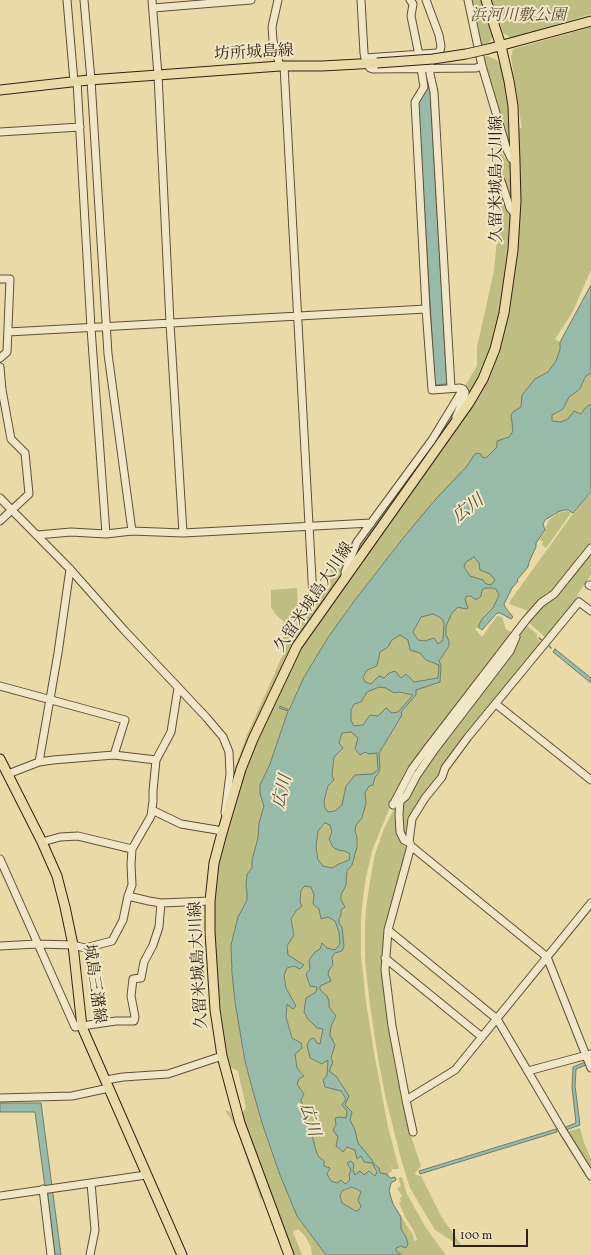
<!DOCTYPE html>
<html>
<head>
<meta charset="utf-8">
<style>
	body { margin:0 }
	#map { position:relative; width:591px; height:1255px; overflow:hidden; background:#e9daa7; font-family:Vollkorn,serif }
	canvas { display:block }
	.scale { position:absolute; left:453px; top:1229px; width:75px; height:18px; box-sizing:border-box; border:2px solid #341f14; border-top:0; padding-left:5px; font-size:12px; line-height:14px; white-space:nowrap; color:#341f14; -webkit-text-stroke:3px #f1e7c6; paint-order:stroke }
</style>
</head>
<body>
<div id="map">
<canvas width="591" height="1255"></canvas>
<div class="scale">100 m</div>
</div>
<script>
const c = document.querySelector('canvas').getContext('2d');
c.lineJoin = 'round';
function paint(path, color) {
  c.fillStyle = color;
  c.fill(path, 'evenodd');
}
function toPath(rows) {
  const path = new Path2D();
  for (const r of rows) {
    path.moveTo(r[0], r[1]);
    for (let i = 2; i < r.length; i += 2) path.lineTo(r[i], r[i + 1]);
  }
  return path;
}
function strokePath(path, color, width, dash) {
  c.strokeStyle = color;
  c.lineWidth = width;
  c.lineCap = dash ? 'butt' : 'round';
  c.setLineDash(dash || []);
  c.stroke(path);
}
function drawText(font, color, halo, rows, align = 'center') {
  c.font = font + ' Vollkorn,"Noto Serif JP",serif';
  c.lineWidth = 4;
  c.setLineDash([]);
  c.textBaseline = 'middle';
  c.strokeStyle = halo;
  c.fillStyle = color;
  for (const [text, x, y, turn = 0] of rows) {
    c.save();
    c.translate(x, y);
    c.rotate((+turn || 0) * Math.PI / 180);
    c.textAlign = isNaN(turn) ? turn : align;
    if (halo) c.strokeText(text, 0, 0);
    c.fillText(text, 0, 0);
    c.restore();
  }
}
const green = toPath([
	[471,0,482,0,493,34,491,40,486,45,480,46],
	[491,0,591,0,591,14,512,38,503,33],
	[591,27,591,270,572,313,555,339,560,342,591,285,591,404,586,407,581,414,561,422,519,429,404,537,355,600,329,636,304,677,288,710,280,707,279,708,288,711,270,764,260,785,260,797,264,806,259,823,258,838,252,860,252,868,247,874,246,886,247,892,247,900,238,917,231,953,232,973,235,1002,245,1061,254,1095,263,1126,280,1175,310,1233,326,1255,312,1255,311,1247,305,1236,298,1229,293,1232,302,1255,292,1255,241,1116,246,1107,238,1071,228,1066,215,980,213,919,217,867,232,812,252,748,304,640,472,407,495,362,509,307,518,126,522,129,511,57,513,49],
	[488,56,498,61,502,68,508,96,511,152,483,57],
	[494,122,502,154,512,166,513,199,510,198,505,179,501,175,499,150],
	[499,182,511,220,509,256,501,313,492,348,480,378,459,414,467,391,465,386,477,366,477,347,494,271,501,195],
	[463,393,453,421,347,570,358,543],
	[591,493,591,543,549,595,547,592,528,615,525,615,527,611,521,608,522,607,520,608,509,604,510,601,572,515],
	[567,511,571,513,546,548,542,545,543,541,539,540,545,532,546,526,549,520,558,513],
	[365,525,367,526,342,577,290,652,231,795,235,768,247,735,286,648,283,638,287,624,276,615,271,607,271,590,297,588,298,605,306,611,312,600,333,576,330,569],
	[464,548,498,572,496,589,499,595,493,608,486,614,482,619,478,627,475,629,482,637,497,616,502,617,506,629,511,632,518,623,521,625,412,767,390,807,372,851,366,877,363,898,361,919,361,955,366,1002,374,1053,388,1127,399,1169,392,1169,388,1158,392,1171,388,1174,389,1177,350,1180,345,1184,337,1183,331,1181,327,1174,330,1168,323,1166,324,1161,319,1157,316,1151,312,1135,313,1128,308,1123,301,1100,304,1094,297,1084,299,1079,304,1075,297,1068,295,1054,301,1043,292,1038,286,1017,287,1003,296,1006,286,988,284,975,287,968,303,965,288,955,287,946,294,935,291,919,300,902,301,890,305,886,325,879,318,860,316,847,318,831,347,804,331,815,325,809,324,801,332,776,334,757,343,748,339,743,342,733,351,732,364,728,354,726,351,721,351,710,354,704,361,702,367,692,388,683,371,684,365,682,363,678,367,670,377,666,380,652,394,631,420,646,409,629,457,577],
	[591,551,591,573,589,578,577,595,579,597,565,616,545,637,528,622],
	[526,625,537,634,537,639,540,641,541,644,523,663,440,775,424,795,407,837,403,835,401,810,418,778],
	[396,807,399,836,408,850,390,916,384,927,383,957,404,1100,412,1139,421,1166,415,1173,416,1175,421,1176,441,1216,463,1248,435,1230,410,1188,401,1159,386,1099,378,1058,370,1005,365,961,365,927,366,909,370,881,375,854,384,829,394,809],
	[225,1110,230,1112,238,1126,263,1196,261,1200,236,1127],
	[580,1128,584,1143,591,1159,591,1171,566,1132],
	[402,1177,407,1194,426,1228,446,1255,402,1255,396,1251,384,1197,391,1183,389,1191,393,1204,413,1235,414,1241,417,1240,414,1231,405,1217,399,1203,401,1202,400,1198,402,1196,397,1188,401,1186,398,1178],
	[350,1187,357,1189,361,1192,358,1200,361,1206,359,1210,356,1211,342,1203,340,1196,342,1192]
]);
const water = toPath([
	[425,79,428,79,430,89,447,384,435,385,418,104,426,90,425,79],
	[591,285,591,373,585,377,580,389,569,397,563,409,552,415,552,421,561,422,568,419,574,411,581,414,586,407,591,404,591,492,573,513,568,510,564,510,558,512,545,520,543,524,545,530,536,543,536,547,529,562,528,567,517,580,518,581,512,588,504,604,505,607,513,617,511,619,500,613,497,613,482,630,478,627,482,619,493,608,499,595,496,589,492,588,485,588,482,590,481,596,478,599,474,599,471,596,467,596,465,599,468,608,466,609,458,607,452,613,446,626,446,635,449,641,449,646,439,661,441,665,440,682,416,690,416,695,401,712,402,715,379,753,380,769,378,774,375,777,373,785,369,786,365,793,366,803,362,818,356,825,355,831,357,837,357,847,352,865,347,871,346,885,341,895,341,900,345,907,341,910,341,915,339,919,339,923,342,927,344,946,342,951,335,953,332,957,333,965,329,970,328,974,331,981,320,986,320,990,327,996,329,1001,329,1007,336,1016,331,1026,330,1035,335,1045,331,1058,333,1062,329,1071,336,1076,349,1096,345,1105,352,1112,350,1120,355,1130,358,1143,372,1160,374,1164,379,1168,380,1173,387,1174,389,1177,391,1178,395,1177,396,1180,391,1183,389,1191,393,1204,401,1217,401,1229,406,1237,408,1244,406,1248,401,1246,396,1248,396,1251,402,1255,326,1255,297,1216,280,1175,263,1126,254,1095,245,1061,235,1002,232,973,231,945,238,917,247,900,247,892,246,886,247,874,252,868,252,860,258,838,259,823,264,806,260,794,260,785,270,764,288,711,279,708,280,706,289,710,304,677,329,636,355,600,404,537,435,500,467,466,475,454,478,453,481,454,482,457,486,458,497,447,497,441,509,437,513,431,511,415,514,411,521,407,522,395,535,379,548,372,556,361,560,350,560,342,591,285],
	[474,557,479,563,480,570,490,574,495,580,491,585,486,584,483,580,470,576,464,567,466,562,474,557],
	[433,614,441,618,444,623,443,640,438,644,434,638,425,641,418,640,413,632,421,617,433,614],
	[400,635,408,640,410,650,420,653,426,660,439,665,438,678,414,682,406,674,401,678,395,671,389,673,384,678,379,676,371,684,365,682,363,677,367,670,377,666,380,652,388,647,392,640,400,635],
	[379,687,386,688,394,693,399,692,413,695,398,712,392,713,386,708,378,716,370,715,363,725,354,726,351,721,351,710,354,704,361,702,367,692,379,687],
	[351,732,358,738,355,749,360,755,365,752,369,754,377,753,378,770,372,774,355,775,346,786,342,805,335,811,328,812,325,808,324,801,328,786,334,780,332,776,334,757,343,748,339,743,342,733,351,732],
	[325,823,330,825,332,832,329,839,333,847,338,850,345,851,350,854,349,860,339,864,332,868,323,866,318,860,316,847,318,831,325,823],
	[305,886,311,887,314,895,313,904,319,909,321,919,328,917,335,921,339,932,340,944,335,950,327,948,322,943,320,949,315,952,309,960,310,969,306,974,310,986,317,987,316,992,306,998,304,1012,308,1019,317,1028,323,1029,320,1044,317,1043,314,1038,310,1039,307,1045,310,1058,322,1064,328,1060,327,1075,323,1080,325,1087,341,1091,346,1099,342,1105,347,1111,346,1118,340,1117,335,1118,336,1125,333,1130,338,1137,336,1146,343,1152,347,1147,355,1150,357,1159,361,1156,364,1162,372,1163,377,1172,375,1176,369,1171,364,1175,360,1171,355,1175,353,1170,354,1164,351,1161,347,1163,351,1170,349,1175,350,1180,345,1184,341,1180,337,1183,331,1181,327,1174,330,1168,324,1166,324,1161,319,1157,316,1151,312,1135,313,1128,308,1123,301,1100,304,1094,297,1084,299,1079,304,1076,297,1068,295,1054,302,1048,301,1043,292,1038,286,1017,287,1004,293,1009,296,1006,286,988,284,975,287,968,294,966,300,969,304,965,288,955,287,946,294,935,291,919,296,911,302,906,300,902,301,890,305,886],
	[351,1187,357,1189,361,1192,358,1200,361,1206,359,1210,356,1211,342,1203,340,1196,342,1191,351,1187],
	[555,649,591,678,591,683,553,652,555,649],
	[585,1062,586,1065,576,1069,575,1086,580,1125,566,1130,566,1127,576,1123,572,1087,573,1067,585,1062],
	[0,1103,41,1103,61,1255,54,1255,35,1112,0,1112,0,1103],
	[556,1129,557,1132,420,1174,419,1171,556,1129]
]);
const stream = toPath([
	[539,638,543,641],
	[549,646,551,648]
]);
const minor = toPath([
	[67,0,74,82],
	[84,0,91,80,108,354,132,531],
	[152,0,158,75,170,323,183,533],
	[278,0,272,27,273,41,280,66],
	[361,0,364,53,366,63,370,68,373,69,476,68,482,66],
	[410,0,413,4,411,16,419,55],
	[468,0,482,66,507,150,511,158,515,162],
	[153,8,251,0],
	[429,54,430,74,434,92,451,388],
	[365,58,437,53,440,51,441,46,439,35,426,0],
	[284,66,313,598],
	[421,68,424,87,415,102,426,309,432,390,460,388,463,389,465,392,465,396,456,417],
	[77,81,91,328,106,534],
	[0,132,80,127],
	[494,178,498,179,501,181,510,208,515,214],
	[0,279,10,279,7,352,0,358],
	[8,332,426,309],
	[0,367,2,390,11,439,25,453,29,494,0,521],
	[0,498,70,569,125,631,206,717,223,737,229,752,230,774,225,813],
	[37,535,71,532,106,534,132,531,183,533,371,523],
	[345,577,345,572,357,542,432,440,463,389],
	[589,585,591,586],
	[591,611,579,602,468,737,445,768,442,777,425,798,412,819,409,842,411,846,547,957,591,1068],
	[0,686,125,720,114,755],
	[496,704,591,780],
	[39,762,58,653,70,569],
	[8,774,39,762,53,760,114,755,156,760],
	[400,801,399,814,400,832,404,840,410,843],
	[393,804,400,801,406,796,417,775,435,749,510,651,516,637],
	[393,805,412,769,426,750,526,620,541,603,554,594,591,548],
	[152,810,181,824,217,830,222,833,222,829],
	[42,842,60,837,78,836,132,849],
	[0,859,75,1027,116,1021,134,1021,135,1017,131,996,133,979,141,978,144,962,153,945,159,927,161,903],
	[128,896,149,901,161,903,210,901],
	[388,930,497,1019,563,1131,591,1176],
	[0,946,37,944,73,945,85,948,112,941,123,920,128,896,132,885,131,865,132,849,151,816,153,801,153,791,156,760,171,732,178,688],
	[385,958,482,1037],
	[528,1071,591,1054],
	[106,1080,123,1077,168,1074,222,1056],
	[0,1098,72,1096,109,1088],
	[406,1100,392,1026,385,970,388,930,411,846],
	[413,1132,406,1100,455,1070,591,903],
	[43,1189,51,1255],
	[0,1196,146,1175],
	[90,1255,95,1230,91,1183]
]);
const major = toPath([
	[488,49,591,21],
	[0,90,89,80,158,75,280,66,322,66,377,63],
	[0,759,42,842,57,876,65,907,73,945,82,1027,182,1255],
	[289,1255,240,1123,222,1056,215,1010,210,932,210,901,214,863,222,833,241,769,253,739,297,646,469,403,483,379,495,349,504,313,513,250,516,201,515,162,513,106,509,81,501,46,486,0]
]);
const majorBridge = toPath([
	[377,63,433,59,466,54,488,49]
]);
const parkNames = [
	["浜河川敷公園",518,17]
];
const streetNames = [
	["坊所城島線",254,54,-3],
	["久留米城島大川線",498,179,-90],
	["久留米城島大川線",315,598,-56],
	["久留米城島大川線",200,965,-93],
	["城島三潴線",93,984,82]
];
const waterNames = [
	["広川",469,510,-38],
	["広川",284,792,-77],
	["広川",308,1120,73]
];
paint(green, '#bebd82');
paint(water, '#97bba8');
strokePath(water, '#6f7d6d', 1);
strokePath(stream, '#6f7d6d', 1.5);
strokePath(minor, '#614e39', 9);
strokePath(major, '#341f14', 11);
strokePath(minor, '#f1e7c6', 7);
strokePath(major, '#e9daa7', 9);
strokePath(majorBridge, '#341f14', 11, []);
strokePath(majorBridge, '#e9daa7', 9);
drawText('italic 16px', '#5d4e35', '#f1e7c6', parkNames);
drawText('16px', '#341f14', '#f1e7c6', streetNames);
drawText('italic 17px', '#524e40', '#f1e7c6', waterNames);
</script>
</body>
</html>
